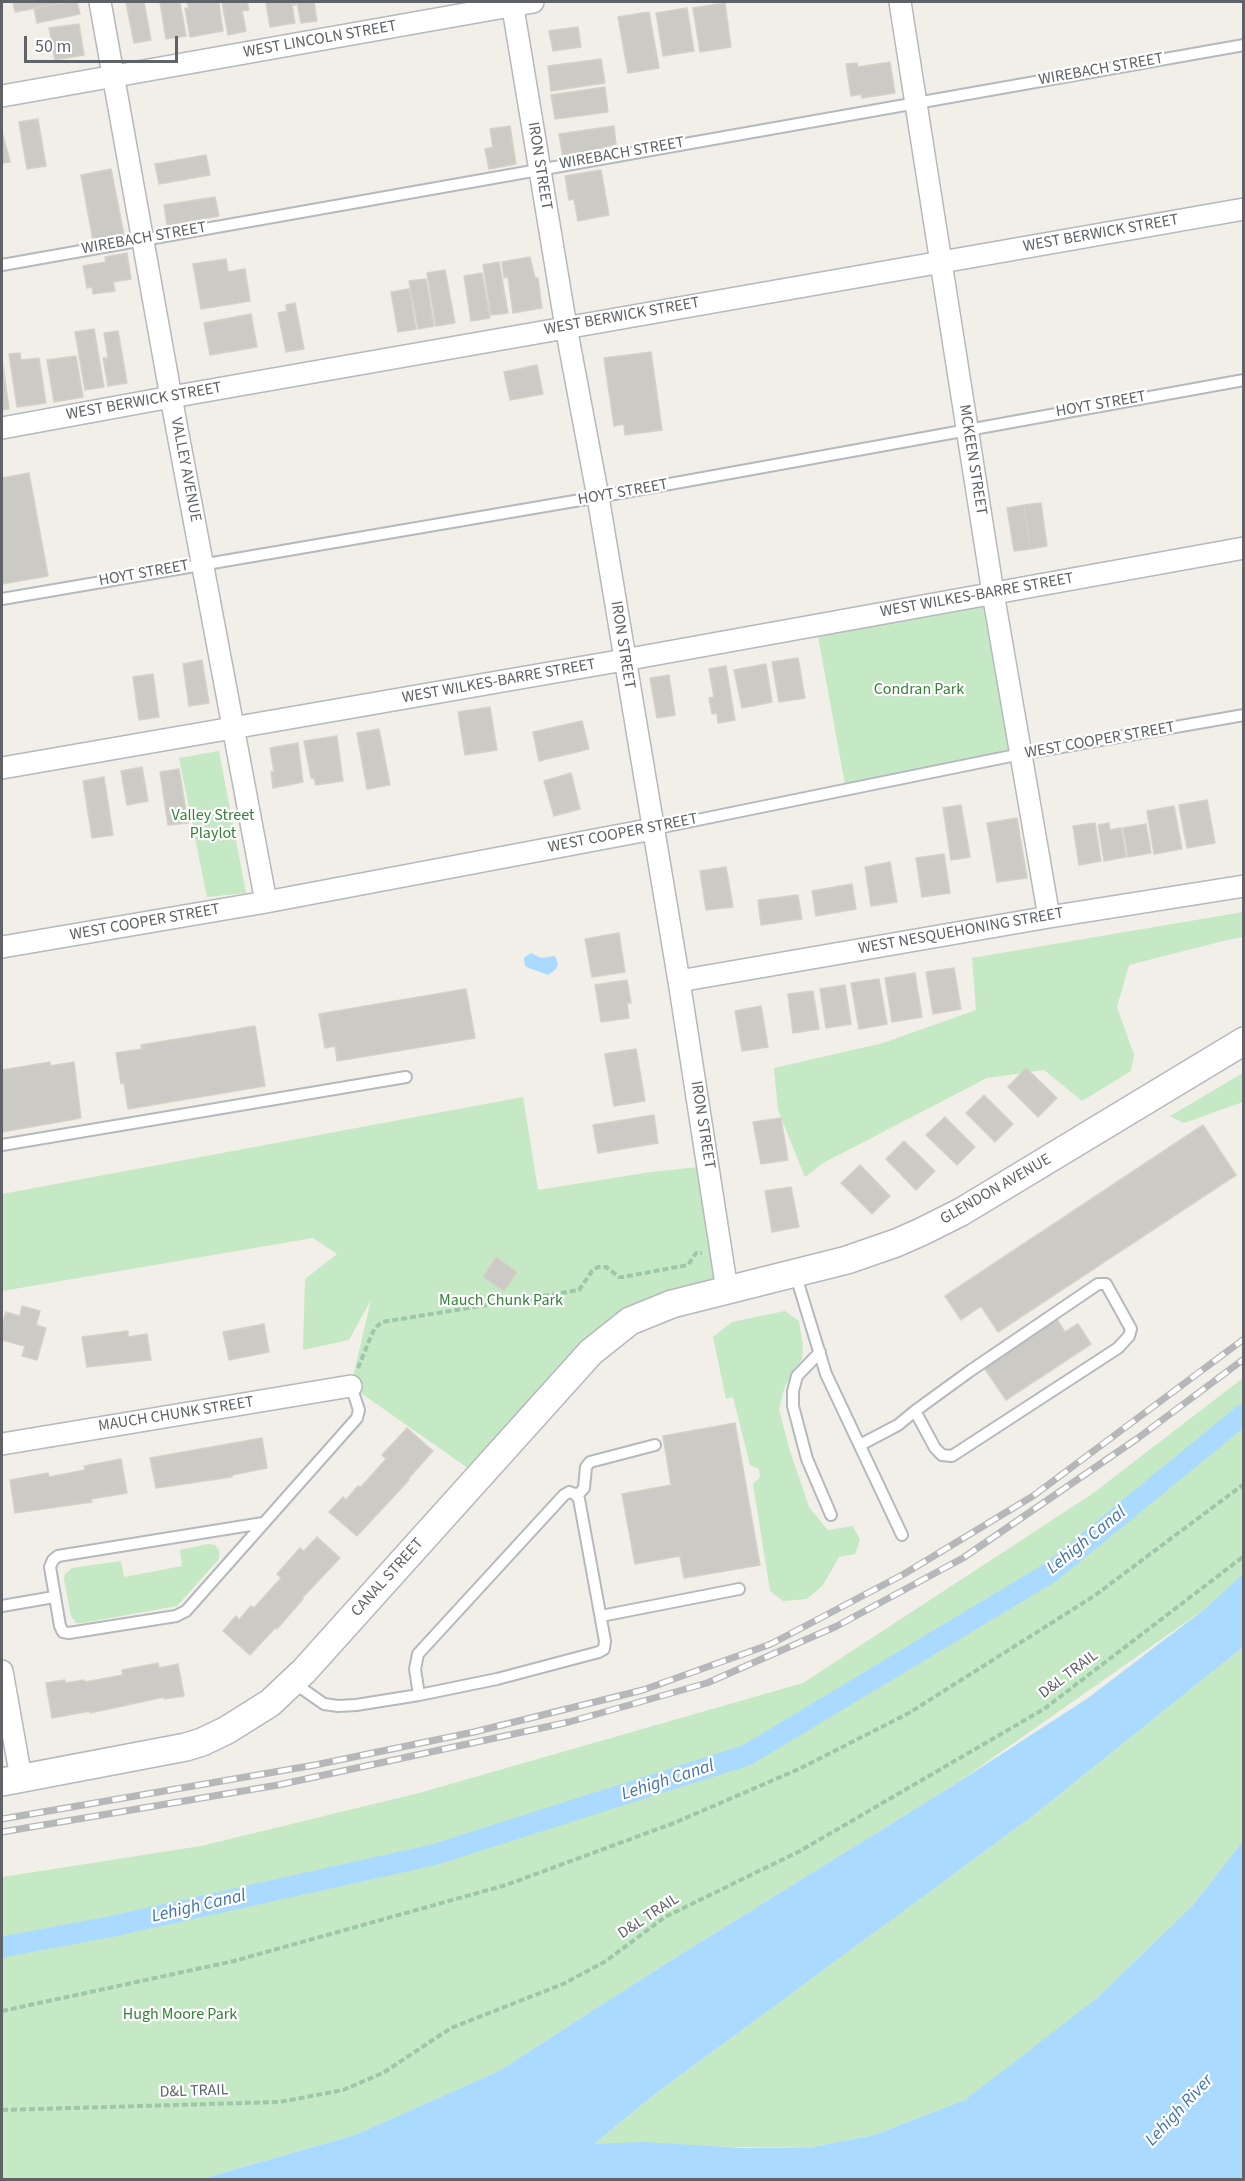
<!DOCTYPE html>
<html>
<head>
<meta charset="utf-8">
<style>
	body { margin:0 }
	#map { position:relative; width:1245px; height:2181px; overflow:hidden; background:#f1efe8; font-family:"Source Sans 3",sans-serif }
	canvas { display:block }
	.frame { position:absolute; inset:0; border:3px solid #5f6368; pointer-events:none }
	.scale { position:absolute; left:24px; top:36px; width:154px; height:27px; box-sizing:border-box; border:3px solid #5f6368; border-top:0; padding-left:8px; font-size:18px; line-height:21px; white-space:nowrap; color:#5f6368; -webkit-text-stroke:4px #fff; paint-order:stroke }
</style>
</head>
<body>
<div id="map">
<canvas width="1245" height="2181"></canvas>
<div class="frame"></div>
<div class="scale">50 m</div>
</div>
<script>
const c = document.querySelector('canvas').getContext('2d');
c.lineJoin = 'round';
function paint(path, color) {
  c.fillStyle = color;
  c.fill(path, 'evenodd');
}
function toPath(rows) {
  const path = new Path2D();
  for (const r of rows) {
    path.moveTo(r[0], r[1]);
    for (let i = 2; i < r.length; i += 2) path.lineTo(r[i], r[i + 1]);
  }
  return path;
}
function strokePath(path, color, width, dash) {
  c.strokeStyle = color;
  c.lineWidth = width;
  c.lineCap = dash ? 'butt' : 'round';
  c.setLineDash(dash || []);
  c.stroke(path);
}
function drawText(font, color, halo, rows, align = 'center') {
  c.font = font + ' "Source Sans 3",sans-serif';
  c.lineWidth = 4.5;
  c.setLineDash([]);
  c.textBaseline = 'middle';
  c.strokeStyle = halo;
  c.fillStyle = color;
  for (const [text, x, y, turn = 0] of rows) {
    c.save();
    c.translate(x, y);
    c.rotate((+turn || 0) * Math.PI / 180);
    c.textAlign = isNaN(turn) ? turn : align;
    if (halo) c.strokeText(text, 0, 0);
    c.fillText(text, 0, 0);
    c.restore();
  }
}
const green = toPath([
	[993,593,1021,754,846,790,816,625],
	[219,751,246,893,207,897,179,758],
	[1243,912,1243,937,1223,941,1129,965,1117,1007,1134,1055,1131,1071,1082,1101,1044,1070,987,1078,823,1163,805,1177,778,1110,774,1068,883,1043,976,1010,972,958],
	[1243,1073,1243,1102,1184,1123,1170,1116],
	[523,1097,538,1190,651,1172,708,1166,727,1290,607,1338,479,1476,351,1386,371,1300,349,1340,303,1350,305,1279,337,1254,313,1238,2,1291,2,1194],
	[785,1311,799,1321,803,1346,802,1359,785,1386,779,1409,789,1448,809,1507,828,1530,853,1526,860,1540,855,1554,839,1557,823,1585,807,1599,783,1601,770,1591,753,1484,760,1477,759,1469,750,1465,733,1397,726,1399,713,1337,732,1322],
	[1243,1378,1243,1576,1206,1608,957,1783,662,1966,499,2071,355,2135,201,2179,2,2180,2,1877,201,1846,419,1793,803,1683,1092,1494],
	[208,1544,215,1545,219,1550,219,1559,177,1606,82,1623,76,1623,71,1616,64,1579,65,1574,72,1568,121,1561,124,1577,182,1566,180,1550],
	[1243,1647,1243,1841,1193,1905,1096,1999,1030,2052,965,2100,874,2135,808,2148,593,2145,655,2094,1034,1815]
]);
const water = toPath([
	[531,953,541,958,554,956,556,958,558,964,556,969,548,975,529,968,525,966,524,958],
	[1243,1574,1243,1647,1034,1815,655,2094,594,2144,643,2142,743,2148,808,2148,874,2135,965,2100,1096,1999,1193,1905,1243,1841,1243,2179,201,2179,355,2135,499,2071,662,1966,957,1783,1088,1698,1206,1608]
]);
const canal = toPath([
	[2,1947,109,1927,433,1855,747,1755,1051,1572,1244,1414]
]);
const building = toPath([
	[13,2,69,2,15,12,13,2],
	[69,2,77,2,80,14,37,23,34,8,69,2],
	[126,2,144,2,151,40,134,43,126,2],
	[160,2,180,2,186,36,166,39,160,2],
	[187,2,215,2,219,4,223,31,190,37,185,8,189,9,187,2],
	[222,2,247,2,249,10,242,11,246,31,228,35,222,2],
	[266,2,295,2,296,5,292,5,295,23,270,27,266,2],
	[297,2,314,2,317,21,301,23,297,2],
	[725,3,731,47,700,52,693,8,725,3],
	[687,8,694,51,663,56,656,13,687,8],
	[649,12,659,68,628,73,618,17,649,12],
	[79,24,84,55,55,60,49,28,79,24],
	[578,27,581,47,553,51,549,31,578,27],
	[601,59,605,83,551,91,548,66,601,59],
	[890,62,895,93,862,98,861,94,851,96,846,64,857,63,858,67,890,62],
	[605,87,608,112,555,119,551,95,605,87],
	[38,119,46,166,27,169,19,122,38,119],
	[510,126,516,164,489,169,485,149,493,147,490,129,510,126],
	[614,126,616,144,595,150,593,154,563,158,559,134,614,126],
	[2,131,10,162,2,163,2,131],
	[206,155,210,175,159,184,155,164,206,155],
	[111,169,124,235,93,241,81,175,111,169],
	[601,170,609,215,578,221,574,199,569,200,565,176,601,170],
	[215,197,219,216,167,225,164,205,215,197],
	[127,253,131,279,113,282,115,291,93,294,92,287,87,288,83,266,106,262,105,257,127,253],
	[530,257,535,278,538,278,542,308,513,313,508,277,504,278,502,262,530,257],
	[226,259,228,272,245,269,250,301,201,309,193,264,226,259],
	[499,262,508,313,491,315,483,265,499,262],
	[445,270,455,323,436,326,427,273,445,270],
	[482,273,490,318,471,321,464,276,482,273],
	[426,279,434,326,418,329,409,281,426,279],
	[409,289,416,329,398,332,391,292,409,289],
	[295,303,304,349,286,352,278,313,287,311,286,305,295,303],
	[251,314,257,347,210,355,204,323,251,314],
	[94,329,104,387,85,390,75,332,94,329],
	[118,331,127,383,108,386,103,358,108,358,104,333,118,331],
	[651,352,662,430,625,435,624,424,614,426,604,358,651,352],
	[20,353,21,360,39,358,46,403,17,407,9,354,20,353],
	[76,356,83,397,54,402,47,360,76,356],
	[2,359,9,409,2,410,2,359],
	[537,365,543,394,510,400,504,372,537,365],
	[29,473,48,576,2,584,2,478,29,473],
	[1041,503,1047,546,1030,549,1024,505,1041,503],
	[1024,505,1030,549,1014,551,1007,508,1024,505],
	[798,658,805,698,779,702,772,662,798,658],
	[202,660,209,703,189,706,183,664,202,660],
	[766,664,772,702,742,708,734,670,766,664],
	[726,666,735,720,718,723,717,713,712,714,709,698,714,697,709,669,726,666],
	[153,674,159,717,139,720,133,677,153,674],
	[669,675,675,715,657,718,650,678,669,675],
	[490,707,497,750,465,755,458,712,490,707],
	[582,721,589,749,539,761,533,732,582,721],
	[379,729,390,785,367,789,357,733,379,729],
	[337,736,343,781,316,785,314,778,311,778,304,741,337,736],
	[298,743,303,782,273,788,271,772,274,772,270,748,298,743],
	[142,767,148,801,127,805,121,771,142,767],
	[179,769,188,823,168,825,160,772,179,769],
	[571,773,580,809,554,816,544,781,571,773],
	[104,777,113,835,92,838,83,781,104,777],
	[1207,800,1215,843,1187,848,1179,805,1207,800],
	[961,805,970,857,951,860,943,808,961,805],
	[1174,806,1182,849,1154,854,1147,811,1174,806],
	[1017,818,1027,878,997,882,987,823,1017,818],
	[1095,823,1101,861,1079,865,1073,826,1095,823],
	[1109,823,1110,830,1121,828,1126,857,1104,861,1098,825,1109,823],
	[1146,824,1151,853,1128,857,1123,828,1146,824],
	[944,854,950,893,922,897,916,858,944,854],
	[890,862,897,902,871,906,865,867,890,862],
	[726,867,733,907,706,910,700,871,726,867],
	[852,884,856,909,816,916,812,891,852,884],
	[798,895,802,919,761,925,758,900,798,895],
	[619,933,625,972,592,977,585,939,619,933],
	[954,968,961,1009,933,1014,926,972,954,968],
	[915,973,922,1017,892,1022,885,978,915,973],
	[879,979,887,1024,859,1029,851,983,879,979],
	[627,980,631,1003,627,1003,629,1018,601,1022,595,985,627,980],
	[845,985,851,1024,826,1028,820,989,845,985],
	[466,989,475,1038,337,1061,335,1046,325,1048,319,1014,466,989],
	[813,991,819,1029,793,1033,788,994,813,991],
	[761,1006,768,1047,742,1051,735,1011,761,1006],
	[255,1026,265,1086,128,1109,124,1083,121,1084,116,1053,142,1049,141,1045,255,1026],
	[636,1049,645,1101,614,1106,605,1054,636,1049],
	[50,1062,50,1066,74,1062,81,1118,2,1132,2,1070,50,1062],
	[1026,1068,1057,1098,1038,1117,1008,1087,1026,1068],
	[984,1095,1013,1124,995,1142,966,1113,984,1095],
	[654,1115,658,1143,598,1153,593,1125,654,1115],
	[945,1117,975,1147,957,1165,926,1135,945,1117],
	[781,1118,788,1160,761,1164,753,1122,781,1118],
	[1203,1125,1236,1175,998,1332,981,1306,961,1320,945,1296,1203,1125],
	[904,1141,935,1171,916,1190,886,1159,904,1141],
	[860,1165,890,1196,872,1214,841,1183,860,1165],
	[791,1187,799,1227,772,1232,765,1191,791,1187],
	[496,1257,517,1272,504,1291,483,1277,496,1257],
	[22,1306,40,1311,36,1325,46,1328,37,1360,22,1356,25,1346,2,1340,2,1326,6,1312,20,1316,22,1306],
	[1056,1318,1065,1332,1078,1324,1091,1344,1006,1400,983,1366,1056,1318],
	[264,1324,269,1352,229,1360,223,1332,264,1324],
	[128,1331,128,1337,147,1334,151,1360,87,1367,82,1337,128,1331],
	[735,1423,760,1565,684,1578,680,1556,635,1564,622,1494,671,1485,663,1436,735,1423],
	[407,1428,433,1451,408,1479,409,1480,357,1536,329,1512,343,1497,346,1500,358,1486,361,1487,386,1459,382,1455,407,1428],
	[262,1438,267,1468,232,1475,232,1477,156,1488,150,1458,262,1438],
	[121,1459,127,1493,91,1499,92,1502,15,1513,10,1480,48,1473,49,1477,85,1470,84,1466,121,1459],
	[317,1537,340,1558,302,1598,303,1599,277,1629,275,1628,250,1655,223,1631,236,1616,239,1620,251,1606,254,1608,281,1578,277,1574,300,1548,304,1551,317,1537],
	[158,1663,159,1668,178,1664,184,1696,164,1699,164,1697,90,1713,90,1711,52,1718,46,1683,65,1680,65,1683,84,1680,85,1682,123,1675,122,1670,158,1663]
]);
const path = toPath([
	[358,1368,371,1336,375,1328,382,1322,579,1290,592,1271,598,1267,606,1267,619,1277,623,1277,688,1265,696,1253,702,1253],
	[2,2011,234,1961,506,1885,674,1823,799,1769,909,1713,1094,1596,1244,1484],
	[2,2110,280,2102,343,2090,383,2073,451,2028,563,1984,606,1961,665,1917,800,1851,1044,1709,1244,1556]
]);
const service = toPath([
	[2,265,1244,45],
	[2,599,598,497,1244,380],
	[653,829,1021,754,1244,715],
	[2,1145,406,1077],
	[795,1273,826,1374,902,1535],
	[820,1352,797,1376,793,1391,793,1406,807,1459,831,1515],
	[860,1445,898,1425,915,1411,970,1371,1098,1284,1106,1284,1131,1329,1129,1336,1118,1348,952,1456,942,1455,935,1448,915,1411],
	[577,1496,584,1488,586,1467,590,1462,655,1445],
	[263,1523,58,1556,53,1560,50,1567,60,1626,63,1632,69,1633,176,1616,186,1611,357,1418,359,1410,351,1386],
	[2,1606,54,1597],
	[601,1616,739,1589],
	[294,1683,324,1704,338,1706,356,1705,419,1695,497,1679,599,1652,604,1649,605,1641,579,1499,575,1494,569,1492,564,1495,418,1654,415,1669,419,1695]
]);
const minor = toPath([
	[100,2,171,397,266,902],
	[512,2,566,327,598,497,679,981,727,1290],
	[900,2,993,593,1049,917],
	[2,96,533,2],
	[2,428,171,397,1244,209],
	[2,768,624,660,1244,548],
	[2,947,266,902,653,829],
	[679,981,1049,917,1244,886],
	[2,1444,351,1386],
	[2,1671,21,1778]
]);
const tertiary = toPath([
	[2,1782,186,1747,202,1742,227,1730,270,1703,304,1671,591,1352,630,1321,672,1304,847,1260,896,1243,921,1232,961,1212,1244,1041]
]);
const rail = toPath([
	[2,1819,315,1765,474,1732,643,1690,771,1644,904,1574,1033,1496,1244,1339],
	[2,1832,278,1785,569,1722,707,1683,837,1626,963,1558,1138,1438,1244,1359]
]);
const streetNames = [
	["WEST LINCOLN STREET",320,40,-10],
	["WIREBACH STREET",1101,70,-10],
	["WIREBACH STREET",622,154,-10],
	["IRON STREET",539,166,81],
	["WEST BERWICK STREET",1101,234,-10],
	["WIREBACH STREET",144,239,-10],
	["WEST BERWICK STREET",622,317,-10],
	["WEST BERWICK STREET",144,402,-10],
	["HOYT STREET",1101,405,-10],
	["MCKEEN STREET",972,460,81],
	["VALLEY AVENUE",185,470,79],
	["HOYT STREET",623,493,-10],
	["HOYT STREET",144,574,-10],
	["WEST WILKES-BARRE STREET",977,596,-10],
	["IRON STREET",622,645,81],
	["WEST WILKES-BARRE STREET",499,682,-10],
	["WEST COOPER STREET",1100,741,-10],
	["WEST COOPER STREET",623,834,-11],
	["WEST COOPER STREET",145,923,-10],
	["WEST NESQUEHONING STREET",961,932,-10],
	["IRON STREET",702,1125,81],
	["GLENDON AVENUE",996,1190,-30],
	["MAUCH CHUNK STREET",176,1415,-9],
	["CANAL STREET",388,1578,-48],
	["D&L TRAIL",1069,1675,-37],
	["D&L TRAIL",649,1917,-33],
	["D&L TRAIL",194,2092,-2]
];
const parkNames = [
	["Condran Park",919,690],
	["Valley Street",213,816],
	["Playlot",213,834],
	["Mauch Chunk Park",501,1301],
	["Hugh Moore Park",180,2015]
];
const waterNames = [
	["Lehigh Canal",1087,1541,-39],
	["Lehigh Canal",668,1781,-18],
	["Lehigh Canal",199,1907,-13],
	["Lehigh River",1180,2111,-47]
];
paint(green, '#c5e8c5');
paint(water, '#aadaff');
strokePath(canal, '#aadaff', 21);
paint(building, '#cccac5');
strokePath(building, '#d6d1c6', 1.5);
strokePath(service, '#b5b8bc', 14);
strokePath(minor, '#b5b8bc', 24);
strokePath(tertiary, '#b5b8bc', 30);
strokePath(path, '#9cc7a9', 4, [6, 3]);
strokePath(service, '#fff', 10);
strokePath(minor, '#fff', 21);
strokePath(tertiary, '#fff', 27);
strokePath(rail, '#b6b7b8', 7);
strokePath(rail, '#fff', 4.5, [14]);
drawText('16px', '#5f6368', '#fff', streetNames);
drawText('16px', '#348238', '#fff', parkNames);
drawText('italic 18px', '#4174aa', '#fff', waterNames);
</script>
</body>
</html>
